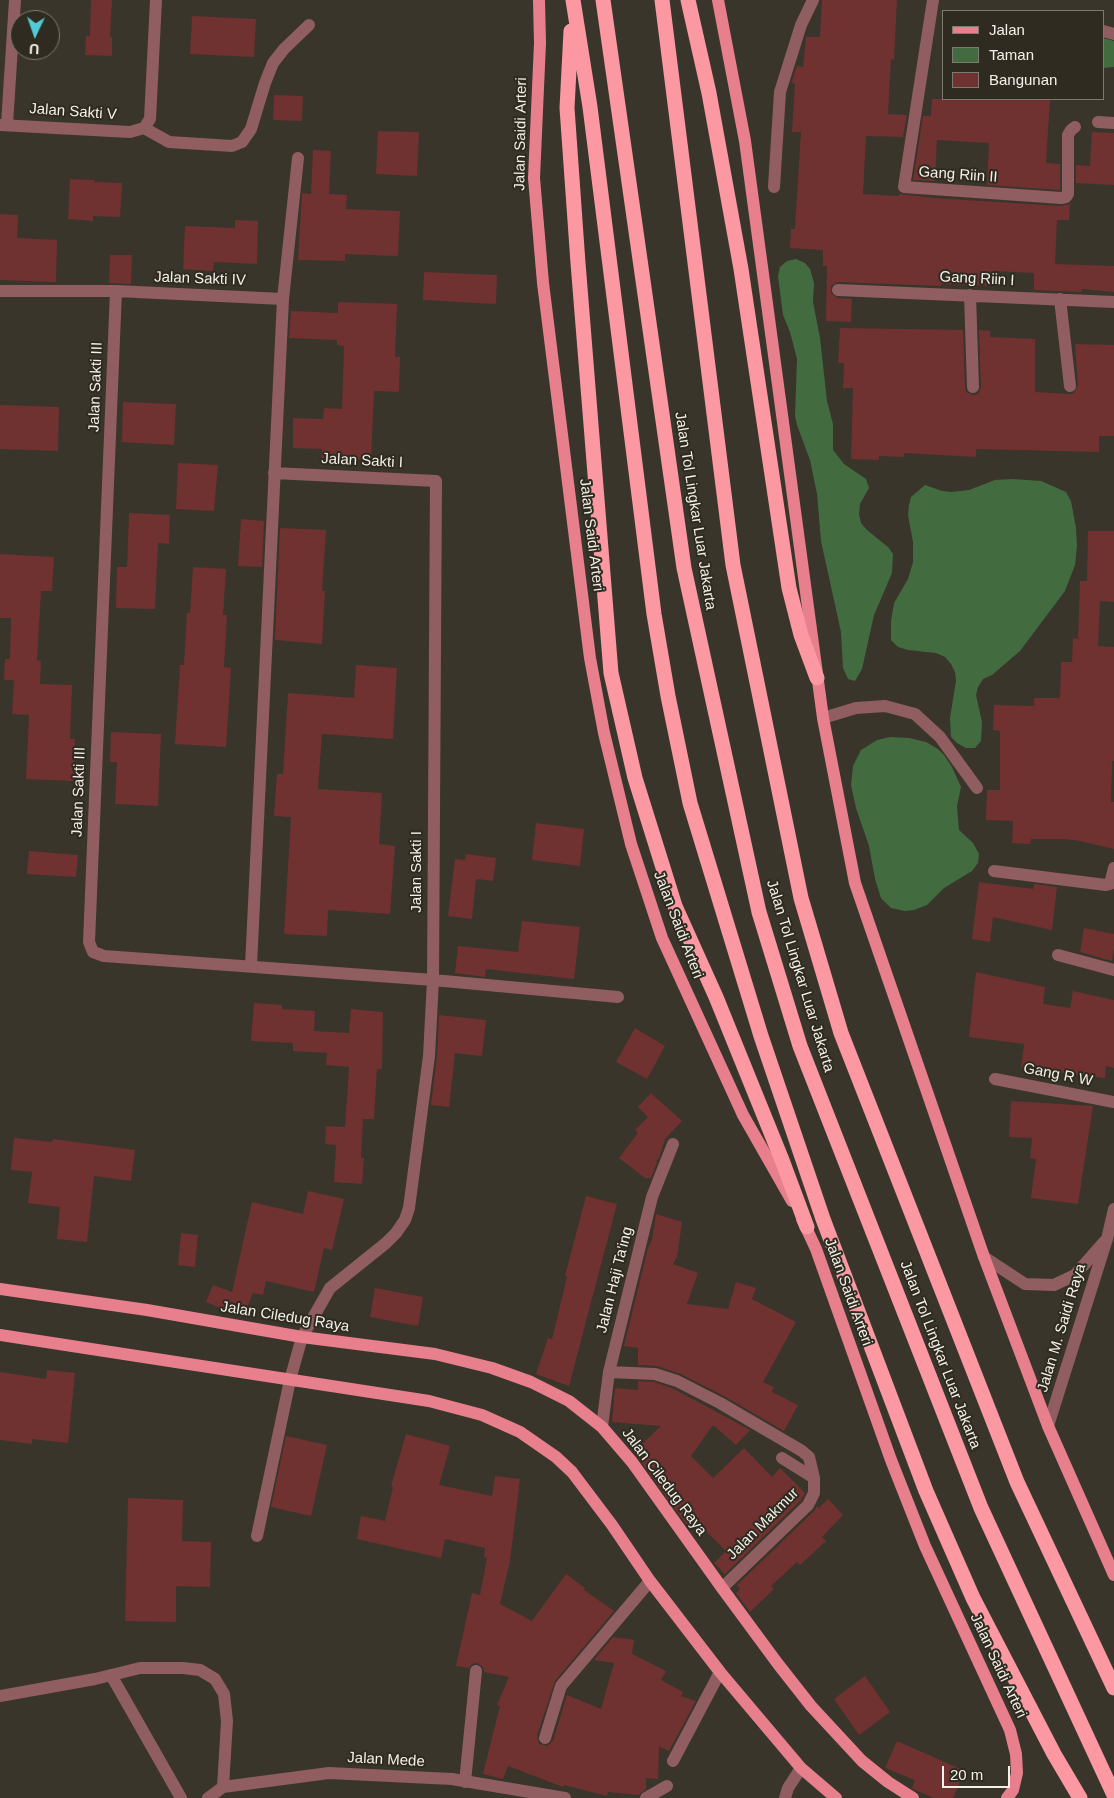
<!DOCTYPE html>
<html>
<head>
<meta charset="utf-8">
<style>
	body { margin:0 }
	#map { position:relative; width:1114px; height:1798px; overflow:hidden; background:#39352a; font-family:Arial,sans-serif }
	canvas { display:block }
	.legend { position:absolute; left:942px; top:10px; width:162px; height:90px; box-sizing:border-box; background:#2f2b20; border:1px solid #7d7a70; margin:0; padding:6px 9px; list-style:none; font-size:15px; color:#f3f0e9 }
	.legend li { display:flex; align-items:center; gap:10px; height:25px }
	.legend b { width:25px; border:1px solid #7d7a70 }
	.north { position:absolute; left:10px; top:10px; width:50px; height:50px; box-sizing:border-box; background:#2f2b20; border:1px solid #7d7a70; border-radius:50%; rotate:183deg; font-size:14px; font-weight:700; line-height:20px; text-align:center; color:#f3f0e9 }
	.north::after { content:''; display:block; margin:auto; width:18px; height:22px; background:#52cbd7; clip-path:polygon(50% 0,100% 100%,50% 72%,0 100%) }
	.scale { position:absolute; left:942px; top:1766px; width:68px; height:22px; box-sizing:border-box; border:2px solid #f3f0e9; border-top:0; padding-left:6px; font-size:15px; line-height:18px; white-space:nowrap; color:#f3f0e9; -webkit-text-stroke:4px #2f2b20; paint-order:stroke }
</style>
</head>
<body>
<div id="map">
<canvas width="1114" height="1798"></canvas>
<ul class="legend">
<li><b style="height:6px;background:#e7808c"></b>Jalan</li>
<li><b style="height:14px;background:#436b40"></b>Taman</li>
<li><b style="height:14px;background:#703131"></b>Bangunan</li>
</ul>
<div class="north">U</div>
<div class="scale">20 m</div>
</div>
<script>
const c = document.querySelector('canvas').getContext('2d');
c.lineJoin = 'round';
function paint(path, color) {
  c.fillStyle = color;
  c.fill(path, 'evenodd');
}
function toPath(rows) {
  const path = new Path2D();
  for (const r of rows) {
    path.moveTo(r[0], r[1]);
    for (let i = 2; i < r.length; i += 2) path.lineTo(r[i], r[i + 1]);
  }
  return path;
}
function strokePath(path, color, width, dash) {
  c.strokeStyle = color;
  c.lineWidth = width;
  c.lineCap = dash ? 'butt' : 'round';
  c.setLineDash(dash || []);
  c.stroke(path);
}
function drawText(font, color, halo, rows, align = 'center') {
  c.font = font + ' Arial,sans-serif';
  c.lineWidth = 4;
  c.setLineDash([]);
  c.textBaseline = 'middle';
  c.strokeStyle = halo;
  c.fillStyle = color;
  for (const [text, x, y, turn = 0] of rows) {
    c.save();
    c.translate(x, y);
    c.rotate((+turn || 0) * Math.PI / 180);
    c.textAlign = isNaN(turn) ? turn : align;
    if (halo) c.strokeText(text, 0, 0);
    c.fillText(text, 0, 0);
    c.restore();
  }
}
const green = toPath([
	[1103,38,1114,41,1114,67,1103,68],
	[796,259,805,263,810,269,814,283,813,302,820,338,827,401,833,424,833,450,844,464,866,479,869,488,860,504,859,514,861,523,867,530,888,547,893,554,892,573,874,615,862,669,855,681,848,679,843,668,841,632,821,541,817,494,810,460,797,425,795,416,797,359,790,332,783,315,778,276,780,267,787,261],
	[1013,479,1041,481,1066,492,1071,501,1076,528,1077,546,1075,565,1065,591,1020,651,992,675,983,679,978,687,976,695,982,722,981,741,975,748,966,748,957,743,951,737,950,718,956,681,955,672,951,664,945,657,936,653,908,650,898,647,891,640,891,621,894,603,908,579,913,562,913,542,908,515,909,505,911,497,925,485,942,491,951,492,969,490,995,480],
	[890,737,909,738,926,742,938,749,944,755,952,767,961,787,957,806,959,830,973,843,979,854,978,863,972,871,944,888,927,905,914,910,905,911,891,908,881,898,875,879,869,846,856,808,851,785,853,766,861,750,877,740]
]);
const building = toPath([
	[91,0,112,0,110,37,112,37,112,56,85,55,86,36,90,36],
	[822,0,897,0,894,60,891,59,888,114,907,115,903,137,866,136,863,194,899,196,899,194,934,198,1060,206,1070,204,1069,220,1057,220,1055,264,1114,266,1114,292,1082,289,1081,292,1034,290,1034,273,994,271,993,286,941,284,941,286,838,282,831,286,831,293,837,298,852,299,851,322,826,321,827,266,823,266,823,250,790,248,791,229,795,229,801,132,792,132,795,84,792,83,792,81,797,66,803,67,806,37,820,37],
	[192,16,256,19,254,57,190,54],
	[274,95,303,96,302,121,273,120],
	[932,99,1050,99,1046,163,1060,164,1060,190,987,185,989,143,937,140,935,181,913,180,923,116,931,116],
	[378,131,419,132,417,176,376,174],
	[1092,132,1114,133,1114,185,1076,183,1076,165,1090,166],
	[313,150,331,151,329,194,347,195,346,209,400,211,398,256,345,254,345,261,298,260,302,193,311,194],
	[70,179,95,180,94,182,122,183,120,217,93,216,93,221,68,219],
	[0,214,18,215,17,238,57,240,56,282,0,280],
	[235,220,258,221,257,264,214,262,213,271,183,269,185,226,235,228],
	[110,255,132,255,131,284,109,283],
	[424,272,497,275,496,304,423,300],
	[338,302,397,304,395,357,400,357,399,392,374,391,371,460,322,458,322,449,293,448,293,418,323,419,324,408,342,409,344,346,337,345,337,340,289,338,291,311,338,313],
	[840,328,963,330,965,387,966,392,973,395,978,394,981,387,979,330,990,331,990,337,1035,339,1035,392,1070,394,1074,393,1078,385,1075,344,1114,345,1114,436,1099,436,1099,452,976,449,976,457,904,453,904,457,879,456,879,460,851,459,853,388,843,388,844,363,838,363],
	[123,402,176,404,174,445,122,442],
	[0,405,59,407,58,451,0,449],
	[178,463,218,465,214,511,176,509],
	[129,513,170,515,169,544,158,543,155,609,116,608,117,567,127,567],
	[241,519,264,521,262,567,238,566],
	[280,528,326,530,322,591,325,591,322,644,275,640],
	[1088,531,1114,531,1114,602,1100,601,1098,646,1114,647,1114,761,1112,761,1111,802,1114,802,1114,849,1080,841,1065,839,1031,839,1030,844,1012,843,1013,821,986,820,987,790,1000,790,1000,731,993,730,994,705,1034,706,1034,698,1060,698,1061,662,1072,662,1073,638,1078,639,1080,581,1087,581],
	[0,554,54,557,52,591,41,591,37,660,41,661,40,684,72,685,70,739,75,739,73,781,26,779,29,715,12,714,14,680,4,680,5,659,10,659,11,618,0,618],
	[193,567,226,569,223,615,227,615,224,667,231,668,226,747,175,744,180,665,184,665,187,613,190,613],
	[356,665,397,668,393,739,322,734,318,789,382,793,379,844,395,846,390,914,328,910,327,936,284,934,291,817,274,816,277,774,283,774,288,693,354,698],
	[111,732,161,734,158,806,115,804,117,762,110,762],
	[536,823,584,829,580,866,532,860],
	[29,851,78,855,76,877,27,874],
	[466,854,496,858,493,881,476,879,472,919,448,916,455,859,465,860],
	[979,882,1033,889,1034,884,1057,887,1052,930,993,917,990,942,972,939],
	[522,921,580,927,574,979,486,969,485,977,455,973,458,946,518,952],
	[1084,928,1114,934,1114,948,1112,961,1080,952],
	[976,972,1045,987,1043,1004,1070,1008,1073,991,1114,1000,1114,1068,1106,1066,1105,1078,1021,1068,1024,1044,969,1037],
	[254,1003,282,1005,282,1009,315,1011,314,1031,349,1033,351,1009,383,1012,382,1069,377,1069,374,1119,363,1119,361,1158,364,1158,362,1184,334,1182,336,1145,325,1144,326,1126,345,1127,349,1067,326,1065,327,1053,293,1051,293,1043,251,1041],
	[439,1015,486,1020,482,1056,455,1053,449,1107,431,1105,437,1056],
	[635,1028,665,1046,647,1079,616,1062],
	[651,1093,682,1121,665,1139,659,1158,656,1161,657,1162,651,1178,645,1178,619,1158,638,1133,635,1130,648,1117,638,1107],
	[1011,1101,1093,1106,1078,1204,1031,1198,1036,1159,1030,1158,1032,1138,1009,1137],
	[14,1138,52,1142,53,1139,135,1150,131,1181,94,1176,87,1242,57,1239,60,1207,28,1203,32,1172,11,1170],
	[308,1191,344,1199,332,1250,324,1248,314,1292,266,1281,263,1295,253,1293,243,1317,206,1302,213,1285,232,1292,252,1202,303,1214],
	[586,1196,617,1204,569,1386,536,1374,548,1338,552,1339,567,1277,565,1276],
	[656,1214,682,1222,677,1257,673,1264,698,1273,687,1304,728,1309,736,1282,756,1288,752,1299,796,1322,763,1382,774,1387,772,1392,798,1405,784,1431,724,1396,681,1374,657,1366,638,1365,638,1348,624,1346,648,1248,652,1240],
	[181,1233,198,1235,195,1267,178,1265],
	[375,1288,423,1297,418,1326,370,1317],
	[47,1370,75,1373,68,1443,32,1439,32,1444,0,1440,0,1372,46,1379],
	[638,1381,654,1382,674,1389,750,1430,736,1445,713,1425,691,1456,713,1478,744,1448,772,1477,780,1468,805,1493,801,1500,725,1574,714,1563,726,1551,696,1521,689,1528,634,1452,661,1426,612,1422,615,1388,638,1390],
	[406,1434,450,1446,439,1485,492,1496,495,1476,520,1479,510,1561,500,1604,532,1621,566,1574,585,1588,584,1590,614,1611,555,1681,537,1736,539,1744,547,1746,553,1741,567,1695,601,1709,614,1663,594,1660,613,1637,634,1640,632,1654,666,1671,661,1680,683,1692,681,1696,696,1701,669,1751,659,1746,658,1779,646,1778,646,1789,639,1795,608,1792,607,1796,564,1785,563,1787,508,1766,503,1779,483,1774,500,1706,497,1705,509,1677,484,1672,483,1667,477,1663,472,1664,469,1668,456,1666,472,1593,480,1595,487,1558,484,1557,485,1548,445,1539,441,1558,357,1539,361,1516,385,1521,393,1487,391,1486],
	[286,1436,327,1445,311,1516,271,1507],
	[128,1498,183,1500,182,1541,211,1542,210,1587,176,1586,176,1622,125,1621],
	[828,1499,843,1515,822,1537,826,1541,800,1565,797,1562,771,1586,774,1589,750,1612,736,1593,740,1589,737,1585,814,1511,817,1506,819,1508],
	[865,1676,890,1712,859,1735,834,1699],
	[897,1741,965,1771,953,1798,934,1798,915,1790,912,1788,915,1780,885,1768]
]);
const minor = toPath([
	[933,0,904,187,1061,198,1066,197,1068,194,1068,135,1071,130,1075,127],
	[1103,31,1114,34],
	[1098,122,1114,123],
	[7,124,15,0],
	[0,125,130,132,144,128],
	[144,128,169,142,232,146,242,142,251,129,265,83,273,63,284,49,309,25],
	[144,128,150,119,156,0],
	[774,187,780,92,801,25,813,0],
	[838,290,1114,302],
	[0,291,116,291,283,299],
	[116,291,89,942,93,952,104,956,433,980,618,997],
	[970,295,973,387],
	[1060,299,1070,386],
	[823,718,856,708,885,706,915,714,940,737,977,788],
	[994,871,1106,885,1110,884,1114,868],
	[1058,955,1114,970],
	[251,966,283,299,298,158],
	[995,1079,1114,1102],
	[609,1372,655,1374,677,1381,720,1403,802,1451,809,1457,814,1478,814,1493,808,1505,722,1588],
	[602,1427,609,1372,652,1197,673,1144],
	[782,1458,814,1478],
	[257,1536,290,1380,302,1337,330,1288,386,1243,396,1233,405,1220,409,1208,429,1056,433,980,436,481,274,473],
	[111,1675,181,1798],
	[0,1696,95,1679,140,1668,183,1668,200,1670,215,1679,224,1694,227,1721,223,1787],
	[545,1738,561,1686,650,1581],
	[673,1761,720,1672],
	[465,1782,476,1671],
	[208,1798,223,1787,329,1773,452,1779,565,1798],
	[646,1798,667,1786],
	[785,1798,788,1788,801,1768]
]);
const tertiary = toPath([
	[984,1257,1025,1284,1054,1285,1075,1275,1104,1242],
	[1048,1426,1107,1239,1114,1209]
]);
const primary = toPath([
	[539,0,540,43,534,178,543,283,590,658,604,733,631,844,662,938,743,1115,792,1201],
	[718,0,745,141,823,718,855,883,984,1257,1048,1426,1114,1575],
	[802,1219,816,1249,891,1460,925,1546,1010,1730,1016,1754,1017,1773,1013,1790,1007,1798],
	[0,1289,147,1310,302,1337,435,1354,492,1368,531,1382,569,1401,602,1427,632,1462,722,1588,778,1664,811,1706,862,1761,888,1782,913,1798],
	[0,1335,429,1401,482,1415,520,1432,556,1457,572,1472,612,1525,650,1581,720,1672,801,1768,836,1798]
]);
const motorway = toPath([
	[573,0,590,107,654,614,668,696,690,803,761,1036,823,1219,926,1491,973,1598,1054,1754,1080,1798],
	[603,0,684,568,759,912,800,1046,981,1508,1114,1795],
	[662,0,733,565,801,898,841,1033,1017,1482,1114,1688],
	[688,0,709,93,741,269,789,588,801,635,817,678],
	[571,31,567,108,578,263,611,673,635,778,675,906,716,997,782,1160,807,1227]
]);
const streetNames = [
	["Jalan Sakti V",73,112,4],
	["Jalan Saidi Arteri",521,134,-89],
	["Gang Riin II",958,175,4],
	["Jalan Sakti IV",200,279,2],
	["Gang Riin I",977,279,3],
	["Jalan Sakti III",96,387,-88],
	["Jalan Sakti I",362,461,3],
	["Jalan Tol Lingkar Luar Jakarta",695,511,81],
	["Jalan Saidi Arteri",591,535,83],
	["Jalan Sakti III",79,792,-88],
	["Jalan Sakti I",417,872,-90],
	["Jalan Saidi Arteri",678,925,69],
	["Jalan Tol Lingkar Luar Jakarta",800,976,73],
	["Gang R W",1058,1075,11],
	["Jalan Haji Ta'ing",615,1280,-76],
	["Jalan Saidi Arteri",848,1292,70],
	["Jalan Ciledug Raya",285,1317,9],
	["Jalan M. Saidi Raya",1062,1328,-73],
	["Jalan Tol Lingkar Luar Jakarta",940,1355,69],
	["Jalan Ciledug Raya",664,1482,53],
	["Jalan Makmur",763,1524,-45],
	["Jalan Saidi Arteri",998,1666,65],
	["Jalan Mede",386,1760,3]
];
paint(green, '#436b40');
paint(building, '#703131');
strokePath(minor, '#905d61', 12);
strokePath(tertiary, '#905d61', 12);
strokePath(primary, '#e7808c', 12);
strokePath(motorway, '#fb98a2', 15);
drawText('15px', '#f3f0e9', '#2f2b20', streetNames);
</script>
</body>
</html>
